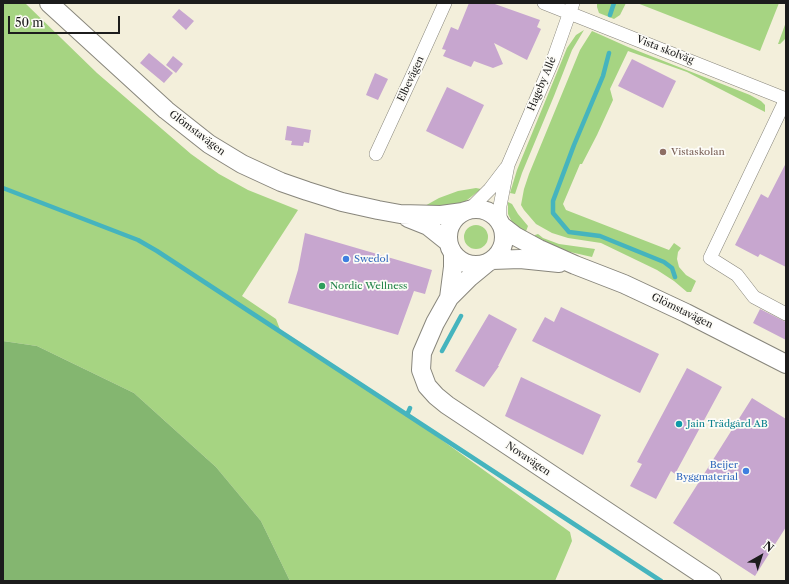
<!DOCTYPE html>
<html>
<head>
<meta charset="utf-8">
<style>
	body { margin:0 }
	#map { position:relative; width:789px; height:584px; overflow:hidden; background:#f3efdb; font-family:"Libre Caslon Text",serif }
	canvas { display:block }
	.frame { position:absolute; inset:0; border:4px solid #1c1c1c; pointer-events:none }
	.north { position:absolute; left:741px; top:536px; width:40px; height:40px; -webkit-text-stroke:3px #fdfcf7; paint-order:stroke; rotate:39deg; font-size:11px; font-weight:700; line-height:16px; text-align:center; color:#1c1c1c }
	.north::after { content:''; display:block; margin:auto; width:14px; height:18px; background:#1c1c1c; clip-path:polygon(50% 0,100% 100%,50% 72%,0 100%) }
	.scale { position:absolute; left:8px; top:16px; width:112px; height:18px; box-sizing:border-box; border:2px solid #1c1c1c; border-top:0; padding-left:5px; font-size:12px; line-height:14px; white-space:nowrap; color:#1c1c1c; -webkit-text-stroke:3px #fdfcf7; paint-order:stroke }
</style>
</head>
<body>
<div id="map">
<canvas width="789" height="584"></canvas>
<div class="frame"></div>
<div class="north">N</div>
<div class="scale">50 m</div>
</div>
<script>
const c = document.querySelector('canvas').getContext('2d');
c.lineJoin = 'round';
function paint(path, color) {
  c.fillStyle = color;
  c.fill(path, 'evenodd');
}
function toPath(rows) {
  const path = new Path2D();
  for (const r of rows) {
    if (r.length === 3) {
      path.moveTo(r[0] + r[2], r[1]);
      path.arc(r[0], r[1], r[2], 0, 2 * Math.PI);
      continue;
    }
    path.moveTo(r[0], r[1]);
    for (let i = 2; i < r.length; i += 2) path.lineTo(r[i], r[i + 1]);
  }
  return path;
}
function strokePath(path, color, width, dash) {
  c.strokeStyle = color;
  c.lineWidth = width;
  c.lineCap = dash ? 'butt' : 'round';
  c.setLineDash(dash || []);
  c.stroke(path);
}
function drawText(font, color, halo, rows, align = 'center') {
  c.font = font + ' "Libre Caslon Text",serif';
  c.lineWidth = 3.5;
  c.setLineDash([]);
  c.textBaseline = 'middle';
  c.strokeStyle = halo;
  c.fillStyle = color;
  for (const [text, x, y, turn = 0] of rows) {
    c.save();
    c.translate(x, y);
    c.rotate((+turn || 0) * Math.PI / 180);
    c.textAlign = isNaN(turn) ? turn : align;
    if (halo) c.strokeText(text, 0, 0);
    c.fillText(text, 0, 0);
    c.restore();
  }
}
const green = toPath([
	[3,3,25,3,97,73,191,154,219,174,248,190,298,210,242,296,276,319,281,332,407,415,570,532,572,541,555,581,290,581,261,521,216,467,134,393,37,346,3,341],
	[597,3,626,3,620,15,614,19,599,13,597,7],
	[637,3,779,3,760,51],
	[786,22,786,38,780,44,778,44],
	[584,30,572,50,554,96,522,173,515,194,510,193,517,170,567,48,576,35],
	[592,31,628,47,750,95,761,101,765,105,765,112,687,72,628,51,610,89,613,100,597,135,582,164,580,164,563,204,566,210,669,250,674,243,681,248,678,252,677,259,679,267,686,275,696,281,691,292,687,292,674,281,657,270,601,243,568,238,552,233,536,224,524,210,521,205,524,189,529,174,580,50],
	[476,188,481,189,462,204,454,207,423,207,439,198,458,191],
	[508,202,512,204,518,214,528,226,525,234,513,224,508,214],
	[476,237,12],
	[538,234,543,238,559,244,595,249,592,257,557,249,533,239,535,235]
]);
const forest = toPath([
	[3,341,37,346,134,393,216,467,261,521,290,581,3,581]
]);
const stream = toPath([
	[610,15,614,3],
	[609,53,603,76,574,145,553,201,553,213,569,232,600,236,664,262,672,268,675,277],
	[3,188,138,240,157,251,661,581],
	[442,351,461,316],
	[407,415,410,408]
]);
const building = toPath([
	[469,3,492,3,540,20,537,27,541,29,527,60,494,43,503,64,493,68,474,61,471,67,443,56,446,50,442,49,451,27,458,30],
	[179,9,194,21,186,30,172,17],
	[149,53,173,73,164,83,140,63],
	[173,56,183,64,176,73,166,65],
	[632,59,676,81,663,108,618,86],
	[375,73,388,79,378,100,366,95],
	[447,87,484,105,463,149,426,131],
	[287,126,311,130,309,143,304,142,303,146,291,145,292,141,285,140],
	[786,163,786,267,760,254,758,257,735,245,761,194,768,198],
	[305,233,432,270,425,294,414,291,398,335,288,303,298,270],
	[561,307,659,354,640,393,532,341,545,317,554,322],
	[760,309,786,322,786,340,753,323],
	[489,314,517,329,498,366,499,366,484,387,455,371],
	[687,368,722,387,675,474,671,471,656,499,630,486,642,464,637,462],
	[521,377,601,415,583,455,505,416],
	[752,398,786,419,786,527,755,576,673,523]
]);
const street = toPath([
	[544,3,786,99],
	[786,99,710,258,737,275,754,297,786,314],
	[376,154,413,74,445,3],
	[469,210,490,189,506,168],
	[500,222,500,206,508,165,553,60,573,3]
]);
const secondary = toPath([
	[49,3,166,110,209,144,242,164,281,182,307,191,342,202,378,210,400,214,441,215,463,212],
	[476,237,28],
	[408,218,428,226,448,242],
	[502,226,515,236,539,249,575,265,624,284,686,313,786,364],
	[492,260,520,259,559,263],
	[487,263,470,277,449,298,435,323,422,353,421,370,427,386,436,396,447,405,712,581],
	[449,298,453,267,453,253]
]);
const markers = [
	[663,152,4,"#8d6e63"],
	[346,259,4,"#3f7fe0"],
	[322,286,4,"#2e9e5b"],
	[679,424,4,"#0f9aa8"],
	[746,471,4,"#3f7fe0"]
];
const streetNames = [
	["Vista skolväg",665,50,21],
	["Elbevägen",411,79,-65],
	["Hageby Allé",542,84,-67],
	["Glömstavägen",197,133,37],
	["Glömstavägen",682,311,26],
	["Novavägen",528,459,34]
];
const educationNames = [
	["Vistaskolan",671,152]
];
const shopNames = [
	["Swedol",354,259],
	["Beijer",738,465,"right"],
	["Byggmaterial",738,477,"right"]
];
const leisureNames = [
	["Nordic Wellness",330,286]
];
const cultureNames = [
	["Jain Trädgård AB",687,424]
];
paint(green, '#a6d482');
paint(forest, '#84b670');
strokePath(stream, '#45b4be', 4.5);
paint(building, '#c7a6cf');
strokePath(street, '#88867c', 14);
strokePath(secondary, '#88867c', 20);
strokePath(street, '#fff', 13);
strokePath(secondary, '#fff', 18);
for (const [x, y, r, color] of markers) {
  const dot = new Path2D();
  dot.arc(x, y, r, 0, 2 * Math.PI);
  c.fillStyle = color;
  c.fill(dot);
  strokePath(dot, '#fdfcf7', 1.5);
}
drawText('10px', '#1c1c1c', '#fdfcf7', streetNames);
drawText('10px', '#785e54', '#fdfcf7', educationNames, 'left');
drawText('10px', '#366cbe', '#fdfcf7', shopNames, 'left');
drawText('10px', '#27864d', '#fdfcf7', leisureNames, 'left');
drawText('10px', '#0d838f', '#fdfcf7', cultureNames, 'left');
</script>
</body>
</html>
